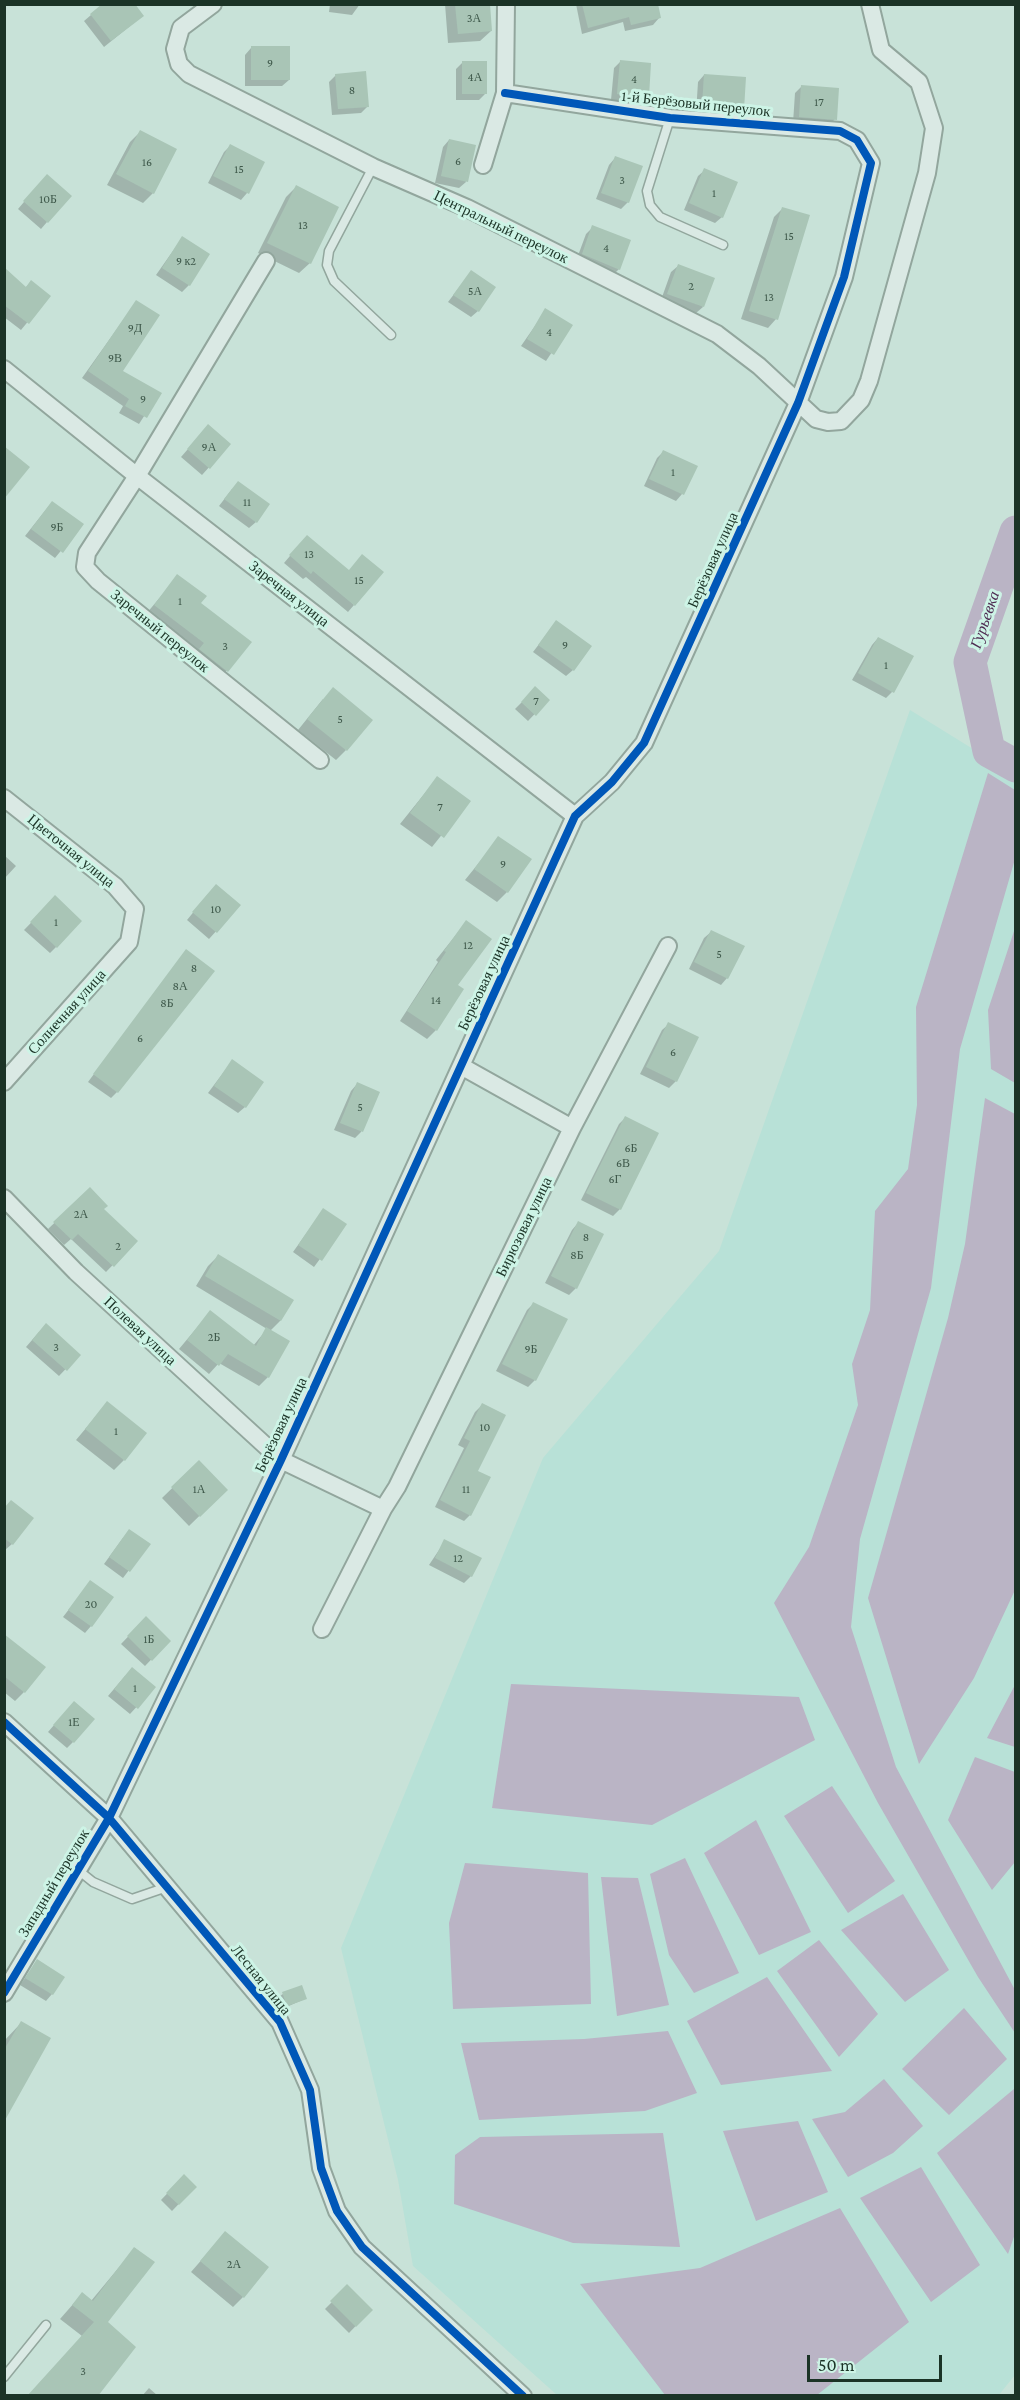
<!DOCTYPE html>
<html>
<head>
<meta charset="utf-8">
<style>
	body { margin:0 }
	#map { position:relative; width:1020px; height:2400px; overflow:hidden; background:#c8e2d8; font-family:"Crimson Pro",serif }
	canvas { display:block }
	.frame { position:absolute; inset:0; border:6px solid #1b3326; pointer-events:none }
	.scale { position:absolute; left:807px; top:2355px; width:135px; height:27px; box-sizing:border-box; border:3px solid #1b3326; border-top:0; padding-left:8px; font-size:18px; line-height:21px; white-space:nowrap; color:#1b3326; -webkit-text-stroke:4px #cdf4e6; paint-order:stroke }
</style>
</head>
<body>
<div id="map">
<canvas width="1020" height="2400"></canvas>
<div class="frame"></div>
<div class="scale">50 m</div>
</div>
<script>
const c = document.querySelector('canvas').getContext('2d');
c.lineJoin = 'round';
function paint(path, color) {
  c.fillStyle = color;
  c.fill(path, 'evenodd');
}
function toPath(rows) {
  const path = new Path2D();
  for (const r of rows) {
    path.moveTo(r[0], r[1]);
    for (let i = 2; i < r.length; i += 2) path.lineTo(r[i], r[i + 1]);
  }
  return path;
}
function strokePath(path, color, width, dash) {
  c.strokeStyle = color;
  c.lineWidth = width;
  c.lineCap = dash ? 'butt' : 'round';
  c.setLineDash(dash || []);
  c.stroke(path);
}
function drawText(font, color, halo, rows, align = 'center') {
  c.font = font + ' "Crimson Pro",serif';
  c.lineWidth = 6;
  c.setLineDash([]);
  c.textBaseline = 'middle';
  c.strokeStyle = halo;
  c.fillStyle = color;
  for (const [text, x, y, turn = 0] of rows) {
    c.save();
    c.translate(x, y);
    c.rotate((+turn || 0) * Math.PI / 180);
    c.textAlign = isNaN(turn) ? turn : align;
    if (halo) c.strokeText(text, 0, 0);
    c.fillText(text, 0, 0);
    c.restore();
  }
}
const farmland = toPath([
	[910,710,1015,775,1015,2375,998,2396,557,2395,413,2266,398,2180,341,1948,543,1458,719,1251]
]);
const water = toPath([
	[988,773,1015,790,1015,859,960,1049,931,1288,860,1539,851,1627,896,1767,1015,1990,1015,2033,978,1977,878,1803,774,1603,809,1547,858,1405,852,1364,870,1310,875,1211,908,1169,917,1105,916,1007],
	[1015,928,1016,1083,1015,1083,991,1069,988,1010],
	[985,1098,1015,1114,1015,1590,974,1678,919,1764,868,1598,948,1318,965,1244],
	[511,1684,799,1697,815,1740,652,1825,492,1808],
	[1015,1685,1015,1747,987,1738],
	[975,1757,1015,1772,1015,1862,992,1890,948,1820],
	[832,1786,895,1881,848,1913,784,1816],
	[756,1820,811,1932,759,1955,704,1853],
	[685,1858,739,1973,694,1993,669,1955,650,1874],
	[465,1863,588,1873,591,2004,453,2009,449,1923],
	[601,1877,638,1878,669,2005,617,2016],
	[903,1894,949,1970,905,2002,841,1930],
	[819,1940,878,2014,839,2057,777,1971],
	[767,1977,832,2071,721,2085,687,2021],
	[964,2008,1007,2059,949,2115,902,2069],
	[668,2031,697,2093,645,2111,479,2120,461,2043,584,2039],
	[884,2079,923,2126,893,2153,848,2177,812,2119,845,2112],
	[1014,2089,1016,2231,1008,2254,937,2153],
	[798,2121,828,2192,756,2221,723,2131],
	[663,2133,680,2247,573,2243,454,2204,455,2155,480,2137],
	[921,2167,980,2265,931,2302,860,2198],
	[840,2208,909,2322,817,2395,665,2395,580,2284,700,2268]
]);
const shadow = toPath([
	[330,4,360,4,352,15,329,12],
	[445,4,488,4,491,31,480,41,448,43],
	[576,4,656,4,659,18,653,25,625,31,623,22,582,34],
	[91,15,135,22,104,47,84,21],
	[251,48,289,80,282,86,245,86,245,55],
	[463,62,485,94,479,100,456,100,456,69],
	[620,62,647,96,640,103,611,100,614,68],
	[336,75,368,106,361,113,332,115,329,82],
	[704,75,742,109,736,116,696,113,698,82],
	[802,86,835,119,828,126,793,123,795,93],
	[140,132,153,193,143,203,107,185,130,142],
	[449,140,466,182,459,188,435,183,443,147],
	[230,146,263,163,247,193,241,200,208,183,224,152],
	[615,158,628,202,621,209,596,199,609,165],
	[705,170,722,217,715,223,684,210,698,176],
	[41,182,47,222,41,229,18,209],
	[296,187,310,263,299,273,258,253,286,197],
	[782,209,776,319,768,328,741,319,774,217],
	[593,227,619,269,612,276,576,261,586,234],
	[182,238,189,285,182,292,156,275],
	[678,266,703,307,696,313,661,300,671,272],
	[4,269,25,288,31,282,49,296,21,330,4,317],
	[471,272,478,311,471,317,448,302],
	[136,302,121,372,159,393,139,424,119,413,123,406,82,378],
	[546,310,570,325,546,361,521,346],
	[202,433,229,445,202,475,181,457],
	[664,451,696,467,682,494,676,501,644,486,657,458],
	[232,489,256,522,249,528,219,506],
	[52,502,82,525,55,558,25,536],
	[301,543,354,605,348,612,306,577,303,579,284,563],
	[178,576,199,604,250,642,219,680,146,614],
	[556,622,573,670,566,676,533,652],
	[878,638,892,692,886,698,852,680,872,645],
	[536,688,548,700,528,721,515,709],
	[323,699,346,750,336,760,298,730],
	[437,778,468,802,432,847,400,824],
	[499,838,507,892,497,902,465,880],
	[4,855,16,866,4,879],
	[209,893,239,906,209,939,187,920],
	[55,898,56,947,50,953,24,930],
	[466,922,456,986,436,1030,427,1039,400,1021,438,962,436,960],
	[711,932,727,978,721,985,689,969,704,938],
	[186,951,117,1092,111,1098,88,1082],
	[669,1024,676,1081,669,1088,640,1074,662,1030],
	[232,1061,245,1107,238,1113,208,1093],
	[357,1084,378,1093,361,1132,355,1138,334,1130,351,1091],
	[625,1118,657,1134,620,1209,613,1216,581,1200,619,1124],
	[90,1189,102,1209,136,1241,106,1272,71,1239,64,1245,48,1229],
	[323,1210,345,1225,314,1267,293,1252],
	[578,1223,576,1288,569,1295,545,1283,572,1230],
	[218,1256,292,1301,280,1321,270,1331,268,1377,259,1386,219,1363,209,1374,179,1349,210,1312,253,1346,267,1329,196,1286,208,1266],
	[533,1304,535,1380,528,1387,496,1371,527,1310],
	[39,1332,79,1355,59,1376,26,1347],
	[107,1403,124,1460,114,1470,76,1440],
	[482,1405,470,1515,464,1521,435,1507,464,1448,458,1445,475,1412],
	[199,1462,226,1490,189,1526,162,1498],
	[4,1509,12,1544,5,1550,4,1550],
	[123,1538,148,1545,123,1578,104,1564],
	[445,1541,471,1576,464,1583,429,1565],
	[90,1582,91,1626,85,1633,63,1617],
	[146,1618,169,1641,145,1666,121,1644],
	[4,1636,24,1692,15,1701,4,1692],
	[125,1676,154,1688,130,1714,108,1696],
	[67,1710,73,1742,67,1748,48,1732],
	[37,1961,52,1994,46,2001,20,1985],
	[283,1994,305,1999,284,2008,280,1996],
	[21,2023,4,2119,4,2041],
	[184,2176,195,2187,172,2211,161,2200],
	[225,2233,243,2297,233,2307,191,2272],
	[135,2248,152,2262,82,2336,60,2319,82,2294,91,2301],
	[347,2287,371,2310,349,2333,325,2309],
	[149,2388,158,2396,142,2396]
]);
const river = toPath([
	[1016,532,970,662,989,751,1016,766]
]);
const building = toPath([
	[102,4,135,4,144,16,111,41,90,14],
	[455,4,490,4,492,31,458,34],
	[582,4,658,4,661,18,631,25,629,17,588,28],
	[251,46,290,46,290,80,251,80],
	[620,60,651,63,649,97,617,94],
	[462,61,487,61,487,94,462,94],
	[366,71,369,107,338,109,335,74],
	[704,74,746,77,744,110,702,107],
	[801,85,839,88,837,120,799,117],
	[140,130,177,149,154,194,116,174],
	[449,139,476,145,468,182,441,176],
	[230,144,265,162,249,194,213,176],
	[615,156,643,166,629,203,601,193],
	[704,168,738,182,723,218,689,203],
	[47,174,72,196,48,223,23,201],
	[296,185,339,207,311,264,267,243],
	[782,207,810,215,778,320,749,311],
	[592,225,631,240,620,270,582,254],
	[182,236,210,254,190,286,162,268],
	[678,264,715,278,704,307,667,294],
	[4,267,26,287,31,280,51,296,29,324,4,305],
	[471,270,496,287,479,312,453,295],
	[136,300,160,315,123,371,162,393,147,418,125,406,129,399,88,371],
	[545,308,573,325,554,355,527,339],
	[208,424,231,444,210,469,187,449],
	[4,446,30,467,4,499],
	[663,450,698,466,684,495,649,479],
	[238,481,270,504,257,523,224,499],
	[52,501,84,524,63,553,31,529],
	[307,535,349,570,362,554,384,572,355,606,313,571,311,574,289,555],
	[177,574,207,596,201,603,252,642,228,672,199,649,204,643,154,605],
	[556,620,592,646,574,671,538,645],
	[878,637,914,656,894,693,858,673],
	[535,686,550,700,536,716,521,702],
	[333,687,373,720,347,751,307,719],
	[437,776,471,801,444,838,410,813],
	[498,836,532,859,508,893,474,869],
	[216,884,241,905,217,933,192,912],
	[55,895,82,921,57,948,30,922],
	[466,920,492,939,458,985,464,989,437,1031,407,1011,446,952,444,951],
	[711,930,745,946,728,979,694,962],
	[186,949,215,971,118,1093,93,1074],
	[668,1022,699,1037,677,1082,646,1067],
	[232,1059,264,1082,246,1108,214,1086],
	[357,1082,380,1092,363,1132,340,1123],
	[625,1116,659,1133,621,1210,586,1193],
	[90,1187,108,1206,104,1209,138,1241,114,1267,78,1234,72,1240,53,1222],
	[323,1208,347,1224,322,1261,298,1245],
	[578,1221,604,1234,577,1289,551,1276],
	[218,1254,294,1300,281,1321,205,1276],
	[533,1302,568,1319,536,1381,502,1364],
	[210,1310,256,1346,266,1327,290,1341,269,1378,228,1354,219,1366,187,1340],
	[46,1323,81,1355,67,1371,32,1340],
	[107,1401,147,1433,125,1461,85,1429],
	[482,1403,506,1415,478,1471,491,1477,471,1516,440,1500,470,1441,464,1438],
	[199,1460,228,1490,200,1517,171,1487],
	[11,1500,34,1518,13,1545,4,1538,4,1508],
	[129,1529,151,1544,130,1572,109,1557],
	[444,1539,482,1558,472,1577,435,1558],
	[90,1580,114,1597,92,1627,68,1610],
	[146,1616,171,1641,152,1661,127,1636],
	[4,1634,46,1667,25,1693,4,1676],
	[132,1667,156,1687,138,1709,114,1689],
	[74,1701,95,1719,74,1743,53,1725],
	[37,1959,65,1977,53,1995,25,1978],
	[302,1985,307,1999,287,2006,282,1992],
	[21,2021,51,2038,4,2122,4,2050],
	[184,2174,197,2187,179,2205,166,2193],
	[225,2231,269,2267,244,2298,200,2261],
	[134,2247,155,2262,108,2322,136,2347,98,2396,27,2396,94,2322,72,2305,82,2292,93,2301],
	[347,2284,373,2310,356,2327,330,2301]
]);
const lane = toPath([
	[670,118,647,191,650,205,660,217,723,245],
	[373,167,329,251,327,265,334,281,391,335],
	[78,1870,93,1882,132,1899,167,1887],
	[4,2377,46,2325]
]);
const street = toPath([
	[213,4,181,28,175,49,179,64,189,74,373,167,467,208,717,334,759,366,816,419,828,422,841,421,861,400,869,381,927,173,934,128,919,82,881,50,870,4],
	[483,165,505,93,506,4],
	[266,261,137,476,87,553,85,567,98,581,320,760],
	[4,369,137,476,575,816],
	[4,798,115,886,135,909,129,942,4,1082],
	[461,1066,572,1128],
	[4,1198,76,1272,281,1460,383,1509,397,1487,572,1128,668,946],
	[322,1629,383,1509],
	[4,1722,109,1818,280,2022,310,2090,321,2168,337,2211,362,2247,523,2396],
	[4,1993,109,1818,281,1460,575,816,612,782,644,743,798,403,844,277,871,163,857,140,840,131,670,118,505,93]
]);
const cycleway = toPath([
	[4,1722,109,1818,280,2022,310,2090,321,2168,337,2211,362,2247,523,2396],
	[4,1993,109,1818,281,1460,575,816,612,782,644,743,798,403,844,277,871,163,857,140,840,131,670,118,505,93]
]);
const numberNames = [
	["3А",474,18],
	["9",270,63],
	["4А",475,77],
	["4",634,79],
	["8",352,90],
	["17",819,102],
	["6",458,161],
	["16",147,162],
	["15",239,169],
	["3",622,180],
	["1",714,193],
	["10Б",48,199],
	["13",303,225],
	["15",789,236],
	["4",606,248],
	["9 к2",186,261],
	["2",691,286],
	["5А",475,291],
	["13",769,297],
	["9Д",135,328],
	["4",549,332],
	["9В",115,358],
	["9",143,399],
	["9А",209,447],
	["1",673,472],
	["11",247,502],
	["9Б",57,527],
	["13",309,554],
	["15",359,580],
	["1",180,601],
	["9",565,645],
	["3",225,646],
	["1",886,665],
	["7",536,701],
	["5",340,719],
	["7",440,807],
	["9",503,864],
	["10",216,909],
	["1",56,922],
	["12",468,945],
	["5",719,954],
	["8",194,968],
	["8А",180,986],
	["14",436,1000],
	["8Б",167,1003],
	["6",140,1038],
	["6",673,1052],
	["5",360,1107],
	["6Б",631,1148],
	["6В",623,1163],
	["6Г",615,1179],
	["2А",81,1214],
	["8",586,1237],
	["2",118,1246],
	["8Б",577,1255],
	["2Б",214,1337],
	["3",56,1347],
	["9Б",531,1349],
	["10",485,1427],
	["1",116,1431],
	["1А",199,1489],
	["11",466,1489],
	["12",458,1558],
	["20",91,1604],
	["1Б",149,1639],
	["1",135,1688],
	["1Е",74,1722],
	["2А",234,2264],
	["3",83,2371]
];
const streetNames = [
	["1-й Берёзовый переулок",696,104,6],
	["Центральный переулок",501,227,26],
	["Берёзовая улица",713,560,-66],
	["Заречная улица",289,594,38],
	["Заречный переулок",160,631,39],
	["Цветочная улица",71,851,39],
	["Берёзовая улица",484,983,-65],
	["Солнечная улица",67,1012,-48],
	["Бирюзовая улица",524,1227,-64],
	["Полевая улица",140,1331,43],
	["Берёзовая улица",281,1425,-65],
	["Западный переулок",54,1883,-59],
	["Лесная улица",261,1980,51]
];
const waterNames = [
	["Гурьевка",985,620,-71]
];
paint(farmland, '#b8e1d7');
paint(water, '#bab4c5');
paint(shadow, '#0003');
strokePath(river, '#bab4c5', 33);
paint(building, '#a9c5b6');
strokePath(lane, '#92a69d', 11);
strokePath(street, '#92a69d', 20);
strokePath(lane, '#dae9e4', 8);
strokePath(street, '#dae9e4', 16);
strokePath(cycleway, '#0057b8', 8);
drawText('12px', '#3e584a', null, numberNames);
drawText('15px', '#1b3326', '#cdf4e6', streetNames);
drawText('italic 16px', '#4e2b52', '#cdf4e6', waterNames);
</script>
</body>
</html>
